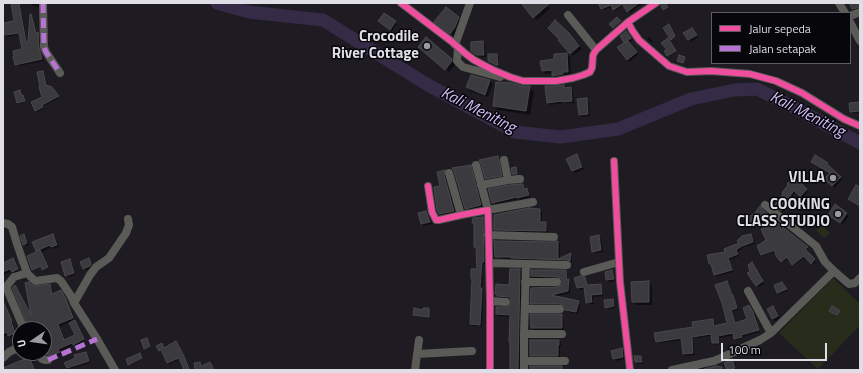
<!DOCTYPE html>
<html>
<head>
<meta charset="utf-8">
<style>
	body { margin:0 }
	#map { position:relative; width:863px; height:373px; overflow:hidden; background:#1e1c22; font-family:"Titillium Web",sans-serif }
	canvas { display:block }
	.frame { position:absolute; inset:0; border:4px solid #dfdde5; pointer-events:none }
	.legend { position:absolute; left:711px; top:12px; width:140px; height:52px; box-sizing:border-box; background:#07060a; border:1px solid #5d5c62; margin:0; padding:5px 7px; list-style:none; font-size:12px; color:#dfdde5 }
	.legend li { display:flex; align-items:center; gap:8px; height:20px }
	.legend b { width:20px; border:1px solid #5d5c62 }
	.north { position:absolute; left:12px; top:321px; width:40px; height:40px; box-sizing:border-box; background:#07060a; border:1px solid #5d5c62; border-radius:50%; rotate:257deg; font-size:11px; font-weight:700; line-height:16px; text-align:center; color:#dfdde5 }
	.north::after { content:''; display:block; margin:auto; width:14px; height:18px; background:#9b99a1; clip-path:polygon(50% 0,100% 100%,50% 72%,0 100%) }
	.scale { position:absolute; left:721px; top:343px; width:106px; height:18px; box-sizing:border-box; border:2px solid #dfdde5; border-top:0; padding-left:5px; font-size:12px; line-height:14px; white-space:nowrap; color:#dfdde5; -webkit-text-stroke:3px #07060a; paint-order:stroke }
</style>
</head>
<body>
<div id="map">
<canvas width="863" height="373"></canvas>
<div class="frame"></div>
<ul class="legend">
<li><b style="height:5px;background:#ef4d9e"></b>Jalur sepeda</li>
<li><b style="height:5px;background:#b673d3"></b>Jalan setapak</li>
</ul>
<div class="north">U</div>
<div class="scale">100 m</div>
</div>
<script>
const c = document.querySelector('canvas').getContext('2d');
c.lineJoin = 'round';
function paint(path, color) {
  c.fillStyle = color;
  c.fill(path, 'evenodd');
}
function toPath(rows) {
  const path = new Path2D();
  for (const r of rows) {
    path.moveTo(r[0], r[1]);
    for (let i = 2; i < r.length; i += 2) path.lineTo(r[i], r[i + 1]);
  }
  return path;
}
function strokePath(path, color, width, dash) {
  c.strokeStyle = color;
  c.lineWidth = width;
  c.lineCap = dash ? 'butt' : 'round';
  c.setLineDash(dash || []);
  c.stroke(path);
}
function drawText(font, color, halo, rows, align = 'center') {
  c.font = font + ' "Titillium Web",sans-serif';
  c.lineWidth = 3;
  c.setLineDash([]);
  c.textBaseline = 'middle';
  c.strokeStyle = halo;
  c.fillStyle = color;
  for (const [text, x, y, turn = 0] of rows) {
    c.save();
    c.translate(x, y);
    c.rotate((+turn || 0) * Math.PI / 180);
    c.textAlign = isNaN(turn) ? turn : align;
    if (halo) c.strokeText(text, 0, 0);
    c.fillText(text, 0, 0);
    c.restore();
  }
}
const green = toPath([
	[821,224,830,233,824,238,816,230],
	[833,278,860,304,860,325,818,369,779,333]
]);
const shadow = toPath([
	[13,3,20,3,27,43,29,43,31,16,32,17,37,34,40,35,40,50,44,61,18,66,16,64,23,50,20,34,7,37,5,35,3,25,3,18,5,23,15,22],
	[31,3,40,3,39,7,33,6,31,4],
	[526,3,545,3,550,9,537,20,534,17],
	[599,3,620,3,622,6,615,11,612,7,603,10],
	[627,3,641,3,641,5,639,6,630,13,628,11],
	[850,3,860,3,860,9,855,11,852,9],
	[458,18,462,22,454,36,439,25],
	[617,18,622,24,615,30,610,24],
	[395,22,397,24,392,31,382,23],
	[694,31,698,37,691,42,685,34],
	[628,34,632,41,629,43,638,55,629,62,618,48,626,43,625,42],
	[649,37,653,42,652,43,647,39],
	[572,38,582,49,573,56,570,53],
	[669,40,676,52,669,56,666,52,668,51],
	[483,42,485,45,486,57,480,57,474,53],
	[423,51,451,59,455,63,455,65,449,72],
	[567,54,570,57,571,75,565,75,565,77,556,78,553,75,553,73,545,74,543,71,556,60],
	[489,55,497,55,499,57,499,66,491,63,489,61],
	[43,72,44,74,47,87,50,88,51,88,59,98,43,106,44,108,37,112,36,110,43,97],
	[490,81,493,84,488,97,470,91,467,87],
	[563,86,566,89,571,88,573,91,574,103,564,103,550,105,548,102],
	[529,87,534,92,530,115,498,110,494,106],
	[15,92,20,92,22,96,24,97,25,102,19,104],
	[586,99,589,102,590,116,582,117,580,115],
	[860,103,860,113,853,113,851,111],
	[577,155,579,157,584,169,575,173,572,171],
	[497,157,499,160,503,178,488,180,486,178],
	[812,162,827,164,829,166,829,167,842,179,835,188,826,179,831,173,814,164],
	[470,166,472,168,483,207,468,210,466,208],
	[444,171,446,173,445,177,456,213,442,215,440,213,442,187],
	[794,178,808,192,802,198,796,191,786,206,787,207,783,212,778,207],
	[522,185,525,187,525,189,527,189,529,191,531,197,520,200,519,199,495,204,493,202],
	[760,208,780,226,781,232,784,228,808,248,805,251,816,261,813,264,806,257,794,265,789,258,783,262,777,255,776,250,763,256,761,255,767,241,769,228,763,217,752,223,751,222],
	[540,210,542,212,542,223,545,223,547,225,548,233,497,231,495,229],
	[426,212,428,214,432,224,424,226,422,224,420,213],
	[847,213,849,216,843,224,831,216],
	[482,218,484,220,485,264,483,264,482,289,483,291,482,326,473,326,471,324,478,270,477,248,475,247,475,224],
	[24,235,26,237,29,245,26,246,24,244],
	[53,235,55,237,59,247,54,249,52,247,41,252,48,268,44,270,42,266,34,270,33,269,39,252,34,242],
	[751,235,752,237,755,244,744,247,738,252,739,256,729,260,733,272,717,276,715,274,712,266,710,264,741,244],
	[599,236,601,239,603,252,595,253,593,251],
	[558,242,560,244,560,259,570,254,572,256,572,262,503,259,502,258,498,258,496,256,554,244],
	[88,259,90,261,93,267,86,270,84,268],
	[13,260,15,262,19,271,15,273,12,271,4,275,3,262,4,263],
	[70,261,72,263,75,275,68,277,66,275],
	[754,266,764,284,759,287,756,285,751,273],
	[520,270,522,272,520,370,511,370,511,317,499,316,497,314,511,306,512,299,500,298,496,294,510,286],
	[532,271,566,271,568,274,568,280,570,283,570,293,554,297,578,302,580,305,578,314,568,312,566,310,566,307,563,305,534,305,531,303,562,286,563,280,560,278,534,278,532,276],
	[612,271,614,273,615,281,609,282,607,280,606,273],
	[584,278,586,281,588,286,600,285,602,287,603,296,593,297,594,304,589,304,587,302,585,289,580,290,578,288,575,279],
	[649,282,652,286,652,305,636,305,633,302],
	[727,282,729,284,733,296,734,298,738,310,732,311,736,324,748,319,749,306,755,314,760,332,743,337,743,338,737,340,735,338,734,335,720,338,720,344,714,345,713,343,712,336,693,338,695,355,686,356,684,354,682,340,659,343,657,341,713,320,715,322,715,327,729,324],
	[783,285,788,291,780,294,778,292],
	[50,286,52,287,53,295,62,294,68,302,74,320,60,326,65,341,76,336,75,321,77,323,85,341,76,346,74,345,60,351,61,354,54,357,49,356,44,351,44,329,30,329,31,317,32,287],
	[612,300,615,302,615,308,608,309,606,307],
	[773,307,775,309,780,318,775,321,773,319,768,309],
	[6,311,8,313,13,323,17,335,11,337,9,334,3,337,3,312],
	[531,315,561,315,563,317,564,330,534,330,532,328],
	[558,340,561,343,561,346,560,346,560,357,533,357,530,355],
	[162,344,165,348,177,344,185,357,190,370,185,370,181,359,169,364,163,352,161,352,160,351],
	[622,349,624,351,625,359,616,361,614,359,612,351],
	[86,353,88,355,90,363,69,369,68,368],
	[140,355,142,359,130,365,129,364],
	[641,357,643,359,643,364,638,364,636,362],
	[29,358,33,362,36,370,3,370,3,369],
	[732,360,734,362,737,370,728,370,726,363]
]);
const river = toPath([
	[217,3,249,12,323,20,428,85,515,132,561,137,618,129,691,99,734,90,757,89,797,109,860,143]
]);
const building = toPath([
	[11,3,19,3,26,42,28,42,30,14,31,14,36,33,38,32,39,47,42,59,15,65,13,56,14,56,13,51,22,49,19,33,5,35,3,27,3,23,14,21,11,3],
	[521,3,550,3,533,18,521,3],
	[598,3,624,3,613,10,611,5,601,9,598,3],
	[626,3,639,3,627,12,623,5,626,3],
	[661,3,665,3,668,7,663,10,661,6,661,3],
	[849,3,860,3,860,7,852,9,849,3],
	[446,7,459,17,455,27,450,34,434,22,446,7],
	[384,13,396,21,390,30,378,21,384,13],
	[617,17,621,21,613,28,609,24,617,17],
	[555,20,569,33,579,46,570,54,558,40,559,39,548,28,555,20],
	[669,24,675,36,671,40,663,28,669,24],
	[692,28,697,35,688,40,683,33,692,28],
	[626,31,631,38,624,43,620,36,626,31],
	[426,37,452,59,452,61,445,70,418,47,426,37],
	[668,38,676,51,667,56,664,51,667,50,661,43,668,38],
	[483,41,484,55,477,55,471,51,471,42,483,41],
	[628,41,637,52,627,60,617,47,628,41],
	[567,53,568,72,563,72,563,74,552,76,552,70,542,71,540,61,554,59,554,54,567,53],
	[488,54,497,54,498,65,496,65,488,61,488,54],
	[679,55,685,57,683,63,677,61,679,55],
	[43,71,46,86,48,85,49,87,51,86,59,96,42,105,43,107,35,111,31,102,42,97,39,87,40,87,37,72,43,71],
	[471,75,490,80,485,95,466,87,471,75],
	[496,82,512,83,522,86,530,86,526,111,493,106,496,82],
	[564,85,564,88,571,87,572,101,562,102,562,101,547,103,545,86,556,86,564,85],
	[20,90,21,95,23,95,25,101,17,103,14,92,20,90],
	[587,98,588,114,579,115,577,99,587,98],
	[860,102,860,111,850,112,849,103,860,102],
	[577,154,582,167,572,171,566,159,577,154],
	[815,155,828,163,827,164,841,177,832,186,824,179,830,173,811,162,815,155],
	[498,156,502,176,485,179,481,164,479,160,498,156],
	[471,165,481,205,465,209,454,171,452,168,471,165],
	[516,167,517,174,512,174,511,168,516,167],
	[445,170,444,175,454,211,439,214,437,210,434,187,440,186,437,172,445,170],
	[794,177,807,189,800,197,794,190,785,204,786,205,781,211,774,206,783,194,782,193,788,185,787,184,794,177],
	[520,184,523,184,524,189,527,188,529,195,517,198,517,197,492,203,488,189,509,185,520,184],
	[856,185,860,187,860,206,848,199,856,185],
	[835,204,847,213,840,223,828,215,835,204],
	[760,206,762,209,779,224,781,231,783,227,808,247,805,249,815,259,811,264,804,256,792,265,787,257,781,262,776,256,775,250,761,255,757,246,766,240,761,229,767,227,761,217,750,223,748,217,754,214,760,206],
	[529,208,540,209,540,222,546,222,546,231,494,230,494,215,529,208],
	[426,211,430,222,421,224,418,213,426,211],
	[483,217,484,262,482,262,480,288,482,288,480,325,470,324,472,279,471,279,471,269,477,269,476,247,474,247,474,223,472,223,473,218,483,217],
	[24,234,27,243,23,245,20,236,24,234],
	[53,234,57,245,51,247,50,245,36,251,32,242,53,234],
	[751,234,753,242,742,246,736,250,738,254,728,258,732,270,714,275,711,264,709,264,707,255,725,252,724,249,739,243,737,241,742,236,751,234],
	[599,235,601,250,592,252,590,237,599,235],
	[494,241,554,242,558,241,558,259,571,253,570,261,567,260,511,258,511,257,495,257,494,241],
	[40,250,48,267,42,270,41,266,32,270,27,256,40,250],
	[13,258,18,269,12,272,10,269,3,272,3,263,13,258],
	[89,258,91,264,90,266,83,269,80,262,89,258],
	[70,259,74,273,65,276,61,262,70,259],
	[752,262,763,281,756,286,747,273,750,272,748,265,752,262],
	[510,269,520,269,518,370,510,370,510,342,509,342,510,315,496,314,496,307,508,307,510,305,511,303,511,299,509,297,497,296,497,294,495,294,496,284,509,285,510,269],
	[531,270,566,270,567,280,569,279,568,291,551,295,579,301,576,312,565,310,565,306,560,304,530,304,531,288,557,287,562,285,562,279,557,277,531,276,531,270],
	[612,270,614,279,606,280,605,272,612,270],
	[580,276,585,277,587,285,601,284,602,294,591,295,592,302,586,303,584,287,577,288,574,278,580,276],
	[649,281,649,302,632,302,631,282,649,281],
	[727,281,732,295,733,295,737,308,731,310,735,323,747,319,743,308,749,305,753,312,759,330,741,335,742,337,734,339,733,333,718,336,719,343,712,343,711,334,692,337,693,353,683,354,681,338,656,342,654,333,693,327,692,322,713,319,714,326,727,323,722,303,715,285,727,281],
	[29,282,33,286,35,286,50,284,52,294,61,290,66,299,73,318,58,324,64,340,75,335,69,323,75,320,84,339,73,345,72,343,58,349,60,352,51,356,46,354,44,352,44,325,29,329,12,288,15,285,31,315,25,283,29,282],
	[782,282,787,289,777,293,774,285,782,282],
	[613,299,614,306,605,308,604,300,613,299],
	[3,301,12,321,11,321,15,333,8,336,7,332,3,334,3,301],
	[773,306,778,316,772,319,767,309,773,306],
	[832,306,840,311,837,315,829,311,832,306],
	[414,308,423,310,423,308,429,308,429,317,413,315,414,308],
	[530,314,562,314,562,328,531,328,530,314],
	[147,338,150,346,144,349,141,340,147,338],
	[530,340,559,340,559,345,558,345,558,356,530,356,530,340],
	[176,341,184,356,189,369,184,370,179,358,167,363,161,350,159,351,156,346,162,343,164,348,176,341],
	[622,348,623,357,613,359,611,351,622,348],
	[86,352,89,361,67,368,64,363,75,358,74,355,86,352],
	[140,353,142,358,128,365,126,359,140,353],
	[634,356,641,356,642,362,635,362,634,356],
	[29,357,35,370,3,370,3,368,29,357],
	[732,359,735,368,727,370,724,363,732,359],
	[200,362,201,366,210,362,214,370,194,370,195,369,194,363,200,362],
	[530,366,562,366,562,370,530,370,530,366],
	[716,366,722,367,722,370,704,370,704,369,716,366]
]);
const minor = toPath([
	[43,3,44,47,46,52,60,73],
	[401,3,451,41,466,54,474,60,493,70,510,77,523,81,556,81,573,78,583,75,590,72,592,68,593,55,596,50,628,22,656,3],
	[839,3,845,13],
	[568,15,596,50],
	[850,16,860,12],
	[628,22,632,30,639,40,669,66,687,72,711,71,750,74,776,81,802,93,844,119,860,126],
	[850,22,860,41],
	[455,45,470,3],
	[458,48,457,61,463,67,500,77],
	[504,160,508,180],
	[614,161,620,282,630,370],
	[476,165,488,210,533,202],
	[449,173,461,215],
	[481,185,508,180,520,179],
	[428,186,432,212,436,220,439,220,461,215,488,210,490,301,490,370],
	[765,205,816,246,825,262,834,271],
	[3,223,8,224,12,227,17,244,27,273,14,277,6,287,24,329],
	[488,235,554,237],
	[489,263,567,265],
	[584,272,619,262],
	[27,273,35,281,57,278,61,281,71,296,74,303,97,339,115,370],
	[525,282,557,282],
	[748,291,771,333],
	[490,301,506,302],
	[74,303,90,275,96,267,109,258,126,233,129,225,128,219],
	[525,309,560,309],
	[524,334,562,334],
	[38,353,42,359,45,360,48,360],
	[417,354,472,351],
	[3,358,9,352,20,347],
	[524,361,565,361],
	[415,370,419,340],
	[524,370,524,334,526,264],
	[672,370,695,365],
	[695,370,695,365,714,361,721,358,760,340,771,333,834,271,849,284,855,283,860,278]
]);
const quiet = toPath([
	[43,3,44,47,46,52,60,73],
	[48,360,97,339]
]);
const cycleway = toPath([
	[401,3,451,41,466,54,474,60,493,70,510,77,523,81,556,81,573,78,583,75,590,72,592,68,593,55,596,50,628,22,656,3],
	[628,22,632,30,639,40,669,66,687,72,711,71,750,74,776,81,802,93,844,119,860,126],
	[614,161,620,282,630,370],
	[428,186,432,212,436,220,439,220,461,215,488,210,490,301,490,370]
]);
const markers = [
	[427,46,4,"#9b99a1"],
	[833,178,4,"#9b99a1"],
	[838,214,4,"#9b99a1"]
];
const poiNames = [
	["Crocodile",419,37],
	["River Cottage",419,54],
	["VILLA",825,178],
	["COOKING",830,205],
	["CLASS STUDIO",830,222]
];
const waterNames = [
	["Kali Meniting",478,111,27],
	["Kali Meniting",807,115,27]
];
paint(green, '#282c1b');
paint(shadow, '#0007');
strokePath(river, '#352b46', 13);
paint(building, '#3b3a3e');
strokePath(building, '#4a484d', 1);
strokePath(minor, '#5a5b57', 8);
strokePath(quiet, '#b673d3', 5, [10, 5]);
strokePath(cycleway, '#ef4d9e', 6);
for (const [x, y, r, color] of markers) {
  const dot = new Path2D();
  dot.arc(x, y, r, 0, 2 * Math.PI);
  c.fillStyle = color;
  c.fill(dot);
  strokePath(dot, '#07060a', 1.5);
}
drawText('bold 15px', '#dfdde5', '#07060a', poiNames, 'right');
drawText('italic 16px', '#d2bef9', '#07060a', waterNames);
</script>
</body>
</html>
